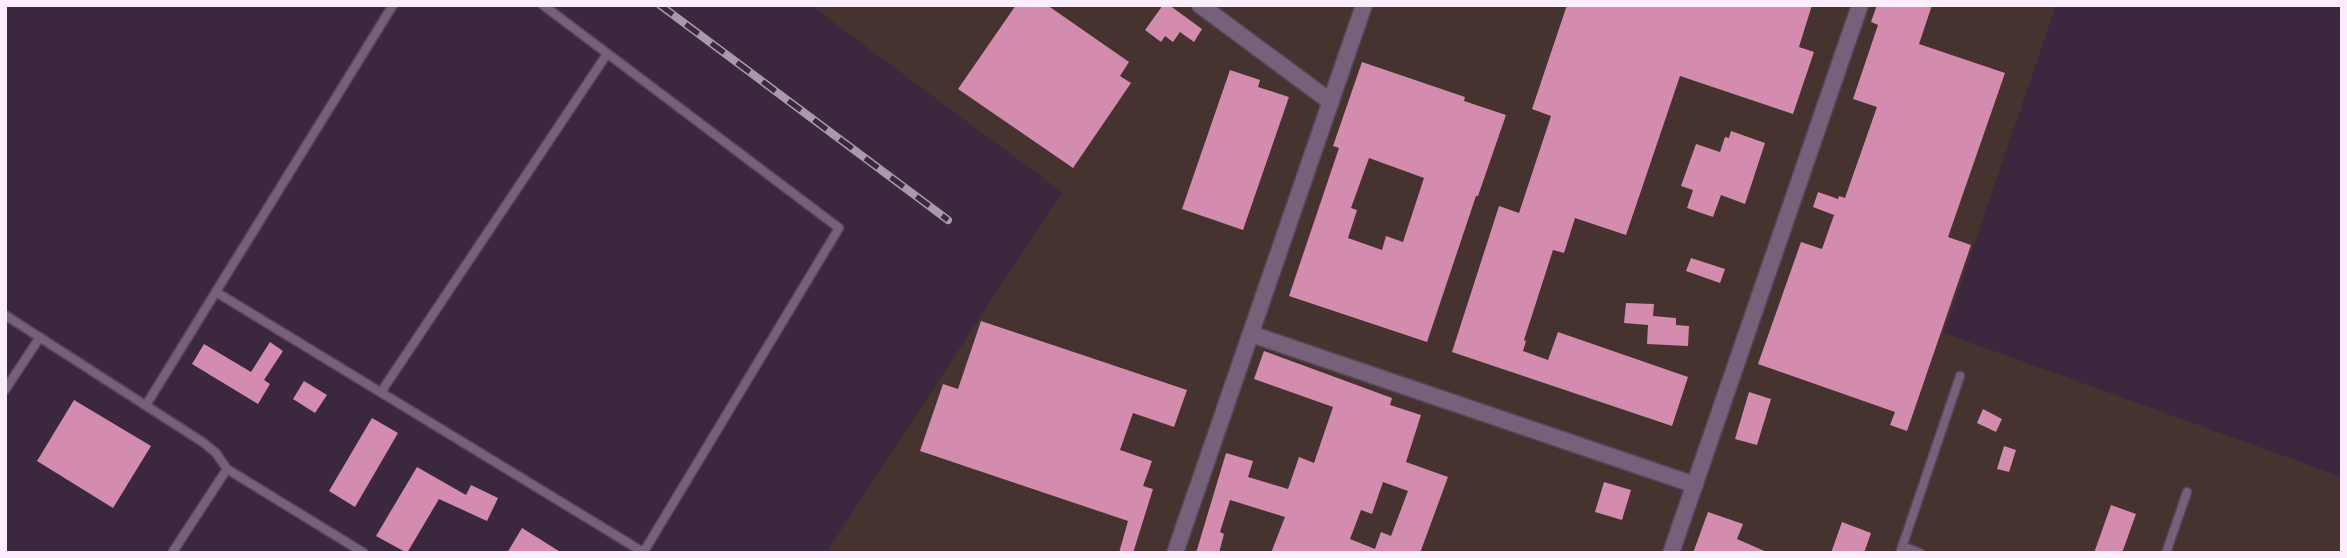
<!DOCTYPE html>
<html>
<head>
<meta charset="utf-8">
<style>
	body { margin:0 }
	#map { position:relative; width:2347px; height:558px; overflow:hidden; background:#3c283e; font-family:Literata,serif }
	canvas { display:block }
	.frame { position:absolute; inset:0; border:7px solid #fbedfc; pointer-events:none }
</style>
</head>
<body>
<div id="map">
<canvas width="2347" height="558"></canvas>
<div class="frame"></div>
</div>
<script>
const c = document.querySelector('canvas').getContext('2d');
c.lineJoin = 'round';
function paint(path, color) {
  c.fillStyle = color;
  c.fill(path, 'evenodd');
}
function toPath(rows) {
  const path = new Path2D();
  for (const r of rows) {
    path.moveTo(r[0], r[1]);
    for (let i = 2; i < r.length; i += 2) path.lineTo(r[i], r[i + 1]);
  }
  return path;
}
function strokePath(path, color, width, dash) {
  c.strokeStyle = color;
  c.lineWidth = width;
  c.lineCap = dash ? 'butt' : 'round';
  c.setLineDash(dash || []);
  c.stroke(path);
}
const industrial = toPath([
	[810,5,2056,5,1944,333,2342,477,2342,553,826,553,1062,192]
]);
const building = toPath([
	[1016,5,1047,5,1129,62,1120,76,1131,83,1073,168,958,89],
	[1163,5,1169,5,1202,29,1194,42,1180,32,1173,42,1165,36,1161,42,1145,30],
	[1567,5,1812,5,1799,47,1814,52,1793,114,1680,76,1626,235,1575,218,1564,253,1553,250,1524,340,1526,341,1523,351,1548,360,1558,332,1688,377,1672,426,1452,352,1499,206,1519,213,1551,116,1532,109],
	[1877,5,1932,5,1919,44,2005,73,1948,237,1971,245,1907,431,1890,425,1895,412,1758,364,1801,242,1822,249,1834,215,1813,207,1818,192,1838,199,1839,196,1845,198,1877,107,1853,99,1878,25,1871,22],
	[1362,62,1465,97,1464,101,1506,115,1478,196,1476,196,1427,342,1289,296,1339,148,1333,146],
	[1369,158,1424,178,1403,242,1386,236,1382,250,1348,238,1357,210,1351,208],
	[1230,70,1260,80,1258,87,1289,97,1243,230,1182,209],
	[1731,131,1765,143,1745,204,1721,195,1713,217,1687,208,1693,190,1681,186,1696,144,1720,152,1725,137,1729,138],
	[1691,258,1725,269,1720,283,1686,271],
	[1626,303,1654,304,1653,316,1676,318,1676,325,1689,326,1688,346,1647,344,1648,325,1624,323],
	[981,321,1187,390,1174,427,1133,413,1120,450,1152,461,1143,486,1153,489,1133,553,1119,553,1128,521,920,451,943,384,958,389],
	[270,342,283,351,264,380,270,384,258,404,192,364,204,344,251,372],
	[1264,351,1392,398,1390,405,1421,415,1406,462,1448,477,1420,553,1271,553,1285,517,1230,500,1220,532,1224,534,1219,553,1196,553,1226,453,1253,461,1248,477,1288,489,1299,457,1314,463,1333,407,1254,379],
	[1383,482,1408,491,1391,536,1381,532,1375,549,1350,539,1361,510,1372,514],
	[304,381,327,395,315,413,293,399],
	[1749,392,1771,399,1757,445,1735,439],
	[74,400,151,446,113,508,37,461],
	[1983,409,2002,419,1996,432,1977,423],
	[372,418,398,433,355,507,329,491],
	[2004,446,2016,450,2009,472,1997,469],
	[417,467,466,495,471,485,498,498,487,521,439,499,407,553,376,536],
	[1604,482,1631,490,1622,520,1595,512],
	[2111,505,2136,514,2122,553,2094,553],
	[1708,512,1743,524,1737,539,1769,553,1693,553],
	[1842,522,1871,533,1864,553,1831,553],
	[522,528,562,553,507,553]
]);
const lane = toPath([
	[543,5,839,228,643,553],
	[216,292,643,552],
	[5,315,204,443,216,453,227,469,364,553],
	[5,390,40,337],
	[381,392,607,54],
	[146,405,393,5],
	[1902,546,1920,553],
	[172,553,227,469],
	[1900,553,1960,376],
	[2166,553,2187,492]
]);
const street = toPath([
	[1200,5,1331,102],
	[1251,334,1695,485],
	[1175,553,1364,5],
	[1671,553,1860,5]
]);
const rail = toPath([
	[660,5,948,220]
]);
paint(industrial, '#46322e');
paint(building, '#d38cad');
strokePath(lane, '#574559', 11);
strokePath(street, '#574559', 19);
strokePath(lane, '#776079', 8);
strokePath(street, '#776079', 16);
strokePath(rail, '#a999ab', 8);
strokePath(rail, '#3c283e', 5, [16]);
</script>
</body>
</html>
